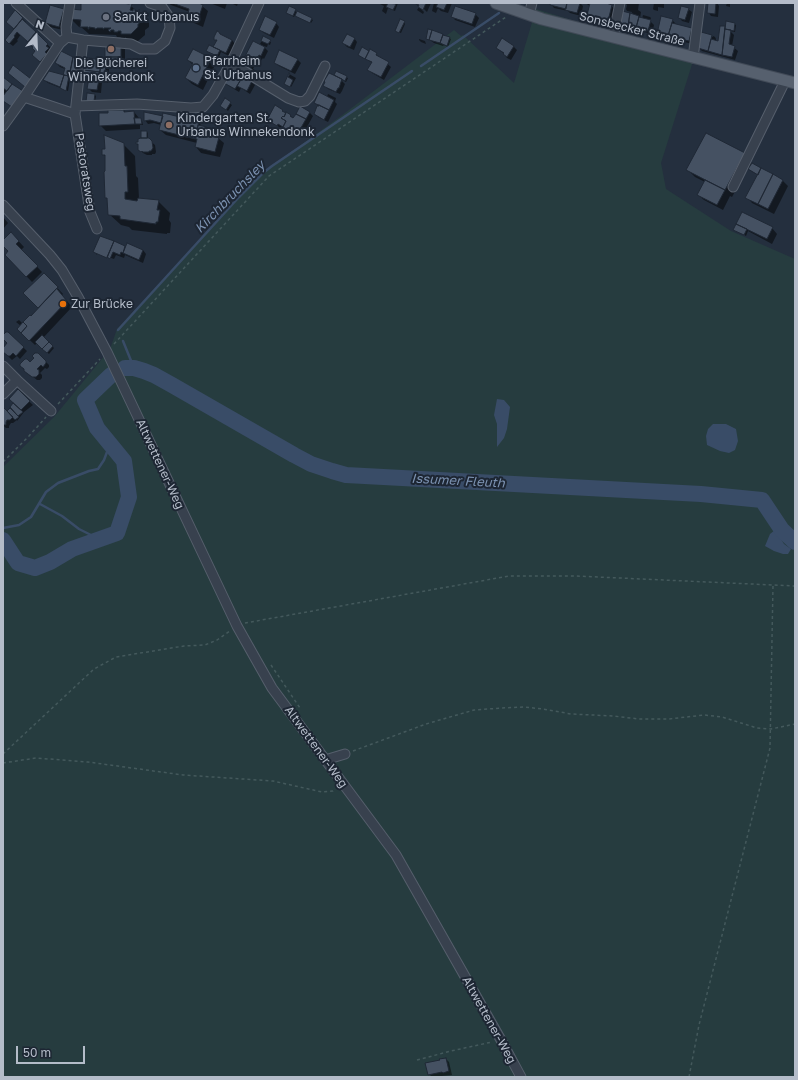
<!DOCTYPE html>
<html>
<head>
<meta charset="utf-8">
<style>
	body { margin:0 }
	#map { position:relative; width:798px; height:1080px; overflow:hidden; background:#242f3e; font-family:"Golos Text",sans-serif }
	canvas { display:block }
	.frame { position:absolute; inset:0; border:4px solid #b4bcc9; pointer-events:none }
	.north { position:absolute; left:16px; top:16px; width:40px; height:40px; -webkit-text-stroke:3px #1d2633; paint-order:stroke; rotate:19deg; font-size:11px; font-weight:700; line-height:16px; text-align:center; color:#b4bcc9 }
	.north::after { content:''; display:block; margin:auto; width:14px; height:18px; background:#b4bcc9; clip-path:polygon(50% 0,100% 100%,50% 72%,0 100%) }
	.scale { position:absolute; left:16px; top:1046px; width:69px; height:18px; box-sizing:border-box; border:2px solid #b4bcc9; border-top:0; padding-left:5px; font-size:12px; line-height:14px; white-space:nowrap; color:#b4bcc9; -webkit-text-stroke:3px #1d2633; paint-order:stroke }
</style>
</head>
<body>
<div id="map">
<canvas width="798" height="1080"></canvas>
<div class="frame"></div>
<div class="north">N</div>
<div class="scale">50 m</div>
</div>
<script>
const c = document.querySelector('canvas').getContext('2d');
c.lineJoin = 'round';
function paint(path, color) {
  c.fillStyle = color;
  c.fill(path, 'evenodd');
}
function toPath(rows) {
  const path = new Path2D();
  for (const r of rows) {
    path.moveTo(r[0], r[1]);
    for (let i = 2; i < r.length; i += 2) path.lineTo(r[i], r[i + 1]);
  }
  return path;
}
function strokePath(path, color, width, dash) {
  c.strokeStyle = color;
  c.lineWidth = width;
  c.lineCap = dash ? 'butt' : 'round';
  c.setLineDash(dash || []);
  c.stroke(path);
}
function drawText(font, color, halo, rows, align = 'center') {
  c.font = font + ' "Golos Text",sans-serif';
  c.lineWidth = 4;
  c.setLineDash([]);
  c.textBaseline = 'middle';
  c.strokeStyle = halo;
  c.fillStyle = color;
  for (const [text, x, y, turn = 0] of rows) {
    c.save();
    c.translate(x, y);
    c.rotate((+turn || 0) * Math.PI / 180);
    c.textAlign = isNaN(turn) ? turn : align;
    if (halo) c.strokeText(text, 0, 0);
    c.fillText(text, 0, 0);
    c.restore();
  }
}
const green = toPath([
	[536,9,694,58,661,163,666,189,731,231,795,259,795,1077,3,1077,3,467,54,417,110,349,117,329,262,173,341,116,454,30,461,36,463,35,514,83]
]);
const water = toPath([
	[497,399,504,400,510,407,507,429,504,438,497,447,497,424,494,415],
	[713,424,726,424,736,429,738,441,735,450,729,453,720,451,707,445,706,436,708,429],
	[775,530,784,544,791,549,788,554,783,554,774,551,765,546,770,534]
]);
const shadow = toPath([
	[112,3,130,5,149,23,149,27,145,30,145,35,138,41,129,41,125,37,125,39,123,39,120,37,117,37,116,35,89,34,81,27,79,27,71,19,82,11],
	[168,3,196,3,202,6,208,11,203,27,194,23,188,18,190,12,171,5],
	[210,3,227,3,225,9],
	[231,3,238,3,237,6],
	[378,3,398,3,395,11,388,8,386,14,382,11,384,6],
	[415,3,431,3,427,12,422,7,422,10,424,12,423,14,417,10,419,7],
	[434,3,452,3,448,13,441,11,438,8,436,13,432,11],
	[551,3,580,3,583,6,581,16,570,13,568,11,554,8,551,4],
	[585,3,602,3,611,6,615,9,611,24,592,19,588,15,590,6],
	[625,3,639,3,638,10,641,12,640,19,642,19,643,15,650,17,651,18,650,21,654,25,652,34,624,27,620,23,631,15,632,12,627,11,626,9,627,5],
	[654,3,664,3,664,8,658,7,658,11,654,10,653,9],
	[709,3,717,3,719,6,718,17,711,16,708,12],
	[724,3,730,3,730,7,726,6,727,3],
	[64,9,67,13,63,30,50,27,46,23],
	[688,9,692,12,689,23,682,21,679,17],
	[295,10,296,12,311,19,313,20,311,23,297,17,295,15,294,17,287,13],
	[15,12,26,22,25,23,51,48,49,50,52,52,44,65,33,55,37,51,28,43,29,42,21,34,17,40,18,41,13,46,9,43,15,29],
	[475,14,479,18,475,27,455,20,452,16],
	[672,20,676,24,675,25,692,29,695,33,693,44,662,37,658,33],
	[404,22,405,24,401,33,398,32],
	[276,23,279,27,274,38,264,33,260,30],
	[734,24,736,25,735,32,730,31,734,35,732,46,738,51,735,60,702,51,699,48,711,36,713,37,713,36,715,37,716,39,716,42,719,43,721,27,725,27,726,29],
	[443,35,451,39,448,47,444,45,443,46,434,43,427,38],
	[222,36,232,40,235,44,229,56,221,52,219,57,209,52,214,49,217,41,215,39],
	[263,38,271,42,270,45,268,44,267,47,263,46,268,51,264,59,263,58,260,62,257,61,253,69,259,72,258,74,252,71,251,70,252,68,247,66,243,62,263,47,260,44],
	[354,38,357,42,354,50,347,47,343,43],
	[419,39,425,41,426,44,421,42,419,40],
	[502,40,514,47,517,50,511,60,507,58,504,54,497,48],
	[121,45,125,49,125,60,121,60,121,64,116,64,113,60,109,60,106,57,106,62,109,68,108,83,102,82,101,93,92,92,88,88,90,78,87,77,83,74,101,60,101,58,106,58,106,46],
	[280,51,298,60,301,63,295,74,279,66,275,63],
	[376,54,391,67,384,80,372,73,369,70,372,63,368,60],
	[204,56,214,67,203,90,192,84,186,78,193,65,188,60],
	[72,58,79,59,79,83,74,82,70,79,68,91,48,83,44,80,50,72,66,77,65,69,60,67,56,63],
	[232,71,251,82,255,85,250,94,241,88,239,92,229,86,226,82],
	[336,72,348,78,346,82,340,79,345,84,342,91,340,94,328,89,324,85,334,77],
	[289,74,296,78,291,87,285,84],
	[3,78,22,92,3,100],
	[328,94,336,98,335,102,337,104,328,122,318,117,315,113,318,106,315,102,327,97],
	[95,95,96,96,95,102,88,103],
	[225,100,232,105,228,111,223,107],
	[276,107,282,111,286,115,290,115,294,119,301,107,310,113,313,116,302,136,297,132,294,136,286,132,282,127,281,128,272,123,268,120],
	[124,111,126,113,134,112,139,118,139,119,141,119,142,121,143,125,140,125,140,129,106,131,100,125,109,113],
	[145,114,198,122,203,127,207,128,212,133,211,136,218,138,224,143,220,157,201,153,196,147,197,143,166,135,160,130,161,125,154,123,148,124,145,120],
	[147,132,148,133,148,139,155,145,156,152,155,154,152,154,152,155,147,155,143,153,139,149,139,146,137,144,144,139],
	[123,144,135,156,136,176,138,178,139,199,158,201,170,213,169,220,171,223,170,233,167,233,167,234,132,230,129,227,121,225,109,214,109,200,106,197,106,157,103,154],
	[744,154,751,162,750,163,783,181,788,186,774,214,752,203,747,197,758,175,751,171,748,168,732,197,730,196,723,210,704,200,698,195,705,182,695,177,687,169],
	[3,217,8,223,3,229],
	[772,228,777,234,772,244,748,231,746,236,735,229],
	[11,233,24,247,21,250,42,272,32,282,6,255,10,251,3,244,3,241],
	[101,237,126,248,127,244,143,250,146,254,143,263,125,255,124,258,116,255,114,259,97,253,97,255,95,252],
	[44,274,63,294,62,295,72,307,43,338,54,348,49,354,37,343,35,345,18,329,21,326,16,322,19,320,23,324,39,308,24,293],
	[8,333,27,351,20,359,17,356,12,360,3,351,3,349,9,343],
	[45,361,49,365,49,367,47,369,45,368,40,373,42,375,42,378,40,380,37,380,32,376,30,376,21,366,30,363],
	[18,391,33,405,24,412,17,421,17,420,13,423,11,423,9,426,9,428,6,428,3,425,3,409,11,417,8,411,12,408,18,409,19,407],
	[446,1059,449,1062,452,1075,432,1077,429,1074]
]);
const stream = toPath([
	[421,66,499,13],
	[118,330,239,197,263,173,272,166,412,71],
	[123,341,134,368],
	[40,504,62,516,79,529,99,539],
	[3,528,19,525,31,517,46,492,58,483,89,471,98,469,104,460,110,444]
]);
const river = toPath([
	[125,368,134,368,144,371,154,375,172,385,294,455,311,464,332,471,346,475,701,494,762,500,782,530,795,542],
	[3,540,18,563,35,568,50,562,72,549,117,533,129,497,124,461,97,428,85,400,111,375]
]);
const building = toPath([
	[81,3,123,3,129,4,131,3,132,4,130,10,133,11,133,9,135,9,135,11,138,11,139,9,140,10,139,11,141,14,143,13,144,15,142,15,142,19,144,20,143,21,141,20,139,23,139,24,138,24,138,27,131,34,121,34,121,31,118,31,118,32,114,32,114,30,111,30,110,32,108,30,111,28,104,28,104,29,103,29,103,28,97,28,96,29,95,29,95,28,89,27,89,29,88,29,88,27,81,27,80,28,81,20,70,19,71,9,81,10,81,3],
	[172,3,199,3,203,5,197,22,187,18,189,9,172,3],
	[388,3,396,4,393,10,386,7,388,3],
	[414,3,426,3,423,10,418,7,419,5,414,3],
	[438,3,447,3,444,10,436,7,438,3],
	[550,3,567,3,566,9,550,5,550,3],
	[567,3,580,3,577,13,565,10,567,3],
	[590,3,606,3,612,5,608,21,587,15,590,3],
	[708,3,716,3,715,14,707,13,708,3],
	[50,5,64,9,59,27,45,23,50,5],
	[289,6,296,9,293,16,286,13,289,6],
	[455,6,476,13,472,24,451,17,455,6],
	[681,6,689,8,685,20,678,18,681,6],
	[15,10,23,18,14,29,6,22,15,10],
	[297,11,312,18,310,23,295,16,297,11],
	[622,11,630,13,628,26,619,24,622,11],
	[630,13,639,16,636,28,628,26,630,13],
	[265,16,277,22,270,35,259,30,265,16],
	[661,16,673,19,668,36,657,34,661,16],
	[639,17,651,20,648,31,636,28,639,17],
	[22,19,36,32,28,42,17,32,14,36,15,37,9,44,5,40,22,19],
	[400,19,405,21,399,33,395,31,400,19],
	[726,21,735,23,734,31,725,29,726,21],
	[672,23,692,28,689,41,668,36,672,23],
	[720,26,725,26,722,55,708,51,711,39,718,41,720,26],
	[428,29,432,30,429,40,426,39,428,29],
	[725,29,731,30,729,44,735,46,732,57,722,55,725,29],
	[432,30,443,34,440,43,429,40,432,30],
	[217,31,219,32,220,34,232,40,226,53,213,47,217,40,214,40,214,37,217,31],
	[36,32,48,44,46,46,49,48,45,52,47,54,40,62,32,55,35,51,32,48,33,47,27,43,36,32],
	[701,32,712,35,708,51,698,48,701,32],
	[347,34,355,38,350,47,342,43,347,34],
	[443,35,450,37,447,46,440,43,443,35],
	[263,36,271,40,268,44,261,41,263,36],
	[502,38,514,46,507,57,503,54,504,53,496,48,502,38],
	[253,41,265,47,261,56,259,55,257,60,253,58,249,66,242,62,253,41],
	[121,44,121,57,105,57,105,45,121,44],
	[209,45,220,50,217,56,206,51,209,45],
	[362,47,369,51,365,59,358,55,362,47],
	[193,49,205,55,204,58,210,61,198,85,185,78,193,63,187,60,193,49],
	[370,49,377,53,376,55,389,62,381,77,367,70,372,62,365,59,370,49],
	[279,50,298,59,291,71,274,63,279,50],
	[61,51,73,57,69,76,63,75,65,68,55,63,61,51],
	[73,57,79,58,76,80,69,79,73,57],
	[84,57,101,60,100,72,82,70,84,57],
	[111,57,120,57,120,63,113,63,113,60,111,60,111,57],
	[101,60,105,60,104,63,106,63,104,80,99,79,101,60],
	[13,65,31,79,25,87,8,73,13,65],
	[232,69,243,76,235,89,224,83,232,69],
	[83,70,100,72,99,79,89,78,89,75,82,74,83,70],
	[49,71,64,75,60,87,43,80,49,71],
	[336,71,347,76,345,81,334,75,336,71],
	[289,73,290,74,288,77,293,80,290,87,284,84,289,73],
	[329,73,342,79,339,88,338,88,336,92,323,86,325,82,324,81,329,73],
	[64,75,69,76,66,91,60,88,64,75],
	[243,76,252,81,247,91,237,86,243,76],
	[3,77,12,84,7,91,3,88,3,77],
	[89,78,99,79,97,90,87,89,89,78],
	[12,84,23,91,12,107,3,101,3,96,12,84],
	[319,92,334,100,329,110,314,103,319,92],
	[87,93,95,94,94,101,86,102,87,93],
	[225,98,231,102,226,110,220,106,225,98],
	[275,105,283,110,282,111,286,113,284,117,283,116,281,118,286,121,283,127,278,124,277,126,267,120,275,105],
	[319,105,329,110,324,120,314,114,317,106,319,106,319,105],
	[300,106,310,112,306,119,296,114,300,106],
	[108,110,124,110,124,112,134,111,135,124,99,126,99,113,108,113,108,110],
	[144,112,149,113,163,116,161,123,150,120,144,121,144,112],
	[286,112,291,115,290,116,293,118,296,114,306,119,298,133,293,130,291,134,282,129,286,121,281,118,283,116,284,117,286,112],
	[163,113,189,119,190,118,199,122,195,139,159,130,163,113],
	[134,118,141,118,142,124,135,124,134,118],
	[198,125,207,127,205,133,219,137,215,152,195,147,197,139,195,139,198,125],
	[141,131,147,131,147,138,141,138,141,131],
	[706,133,745,153,725,190,686,170,706,133],
	[104,135,124,143,125,166,127,166,128,192,125,192,125,199,137,201,138,198,159,200,157,210,160,210,158,222,156,222,156,224,120,219,120,216,108,215,107,198,105,198,104,172,105,171,105,155,102,155,102,149,105,149,104,135],
	[141,138,149,138,152,141,153,148,151,151,149,151,149,152,143,152,142,151,141,152,138,150,138,144,136,144,136,142,138,142,138,139,141,138],
	[752,163,761,168,758,175,748,169,752,163],
	[761,168,773,174,758,204,745,198,761,168],
	[773,174,783,180,768,209,758,204,773,174],
	[705,180,725,190,717,205,697,195,705,180],
	[742,212,773,227,767,239,736,224,742,212],
	[736,224,747,229,744,235,733,230,736,224],
	[11,232,19,241,16,244,38,266,26,277,5,255,8,251,3,246,3,240,11,232],
	[100,236,114,241,107,258,93,252,100,236],
	[114,241,125,246,123,253,121,252,120,255,113,252,110,259,107,257,114,241],
	[127,243,143,250,139,260,123,253,127,243],
	[44,273,58,287,38,308,23,293,44,273],
	[58,287,57,289,67,301,29,341,21,333,27,326,23,322,30,315,31,316,58,287],
	[23,322,27,326,21,333,17,329,23,322],
	[6,332,8,332,24,347,16,356,13,353,10,356,8,356,3,352,3,348,7,343,3,339,3,335,6,332],
	[42,335,49,342,42,349,35,342,42,335],
	[49,342,53,346,47,353,42,349,49,342],
	[35,353,38,353,46,361,46,363,43,367,41,365,37,369,39,370,39,374,36,377,32,377,24,371,24,369,20,366,20,364,25,359,27,359,30,362,34,358,32,356,35,353],
	[18,389,30,401,21,410,9,399,18,389],
	[13,403,23,412,18,416,10,407,13,403],
	[3,407,13,417,10,420,7,420,6,422,6,425,3,425,3,407],
	[10,408,19,417,15,420,7,411,10,408],
	[446,1058,449,1071,443,1073,442,1072,428,1075,425,1063,440,1060,439,1059,446,1058]
]);
const path = toPath([
	[114,344,269,176,506,17],
	[58,404,100,359],
	[3,462,29,436,46,417],
	[245,623,509,576,576,576,795,586],
	[271,665,300,708],
	[353,751,426,724,474,710,502,708,524,707,543,709,571,714,613,716,639,719,669,719,704,715,722,717,757,728,771,729,795,724],
	[3,754,94,669,116,657,184,646,205,645,217,640,230,631],
	[3,763,36,758,88,762,183,775,273,781,322,792,333,791,335,789],
	[417,1060,451,1051,492,1042],
	[689,1077,699,1025,770,748,773,585]
]);
const minor = toPath([
	[16,3,60,43],
	[529,15,532,3],
	[67,37,83,40,131,44,141,49,155,49,165,41,170,28,169,17,162,7,150,3],
	[67,37,66,27,70,3],
	[613,37,620,3],
	[83,40,75,114,90,212,97,229],
	[693,58,700,3],
	[231,63,288,98,299,102,305,101,310,96,325,66],
	[24,97,75,114],
	[76,106,137,104,191,108,203,107,213,95,231,63,259,3],
	[3,126,24,97,60,43,67,37],
	[733,187,785,81],
	[3,205,50,255,62,270,78,297,107,352,237,626,272,688,396,855,501,1040,521,1077],
	[3,366,17,380,51,411],
	[3,394,17,380],
	[325,760,345,754]
]);
const major = toPath([
	[496,3,542,19,613,37,795,83]
]);
const markers = [
	[106,17,4,"#6b7280"],
	[111,49,4,"#8d6e63"],
	[196,68,4,"#5c6f8a"],
	[169,125,4,"#8d6e63"],
	[63,304,4,"#e8710a"]
];
const poiNames = [
	["Sankt Urbanus",114,17],
	["Pfarrheim",204,61],
	["St. Urbanus",204,75],
	["Die Bücherei",111,63,"center"],
	["Winnekendonk",111,77,"center"],
	["Kindergarten St.",177,118],
	["Urbanus Winnekendonk",177,132],
	["Zur Brücke",71,304]
];
const streetNames = [
	["Sonsbecker Straße",632,29,14],
	["Pastoratsweg",85,172,81],
	["Altwettener-Weg",160,464,65],
	["Altwettener-Weg",316,747,54],
	["Altwettener-Weg",489,1020,61]
];
const waterNames = [
	["Kirchbruchsley",230,197,-46],
	["Issumer Fleuth",458,481,3]
];
paint(green, '#263c3f');
paint(water, '#394c67');
paint(shadow, '#0007');
strokePath(stream, '#394c67', 2.5);
strokePath(river, '#394c67', 16);
paint(building, '#455162');
strokePath(building, '#1f2835', 1);
strokePath(minor, '#565f6c', 11);
strokePath(major, '#414a57', 13);
strokePath(path, '#44595c', 1.5, [3, 3]);
strokePath(minor, '#38414e', 9);
strokePath(major, '#56606e', 11);
for (const [x, y, r, color] of markers) {
  const dot = new Path2D();
  dot.arc(x, y, r, 0, 2 * Math.PI);
  c.fillStyle = color;
  c.fill(dot);
  strokePath(dot, '#1d2633', 1.5);
}
drawText('12px', '#b4bcc9', '#1d2633', poiNames, 'left');
drawText('12px', '#b4bcc9', '#1d2633', streetNames);
drawText('italic 13px', '#7c92b1', '#1d2633', waterNames);
</script>
</body>
</html>
